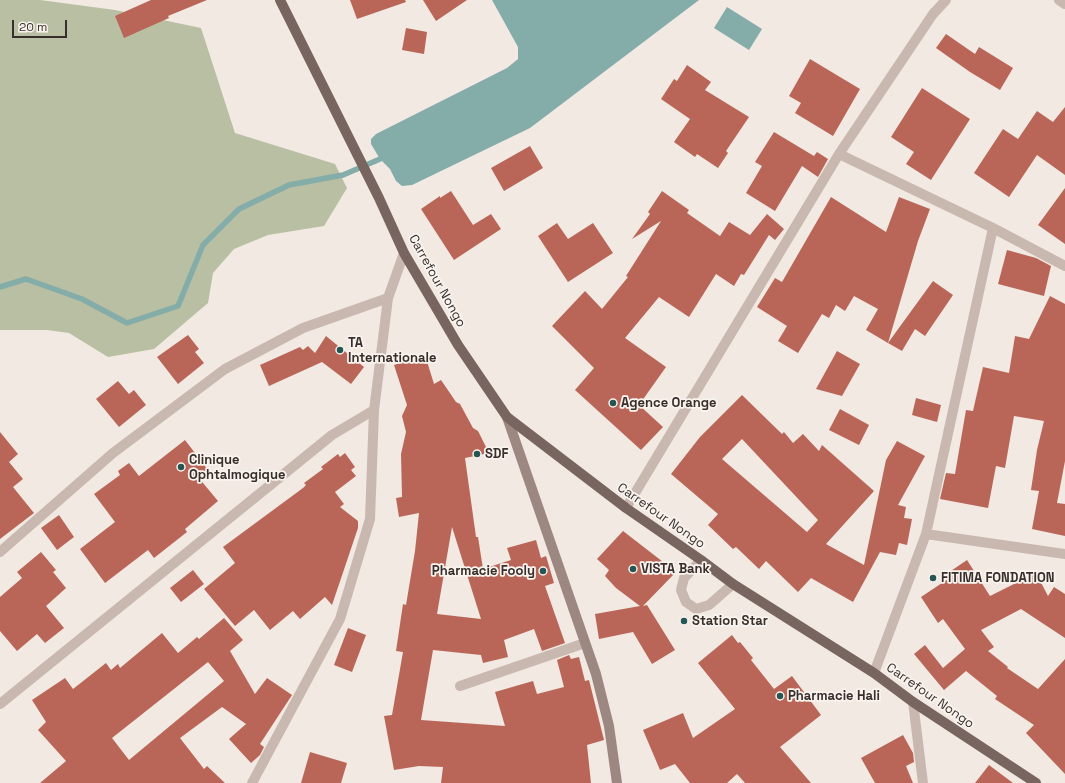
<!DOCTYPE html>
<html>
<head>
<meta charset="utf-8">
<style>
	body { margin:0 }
	#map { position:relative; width:1065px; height:783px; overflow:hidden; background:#f1e9e2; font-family:"Space Grotesk",sans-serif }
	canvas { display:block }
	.scale { position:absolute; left:12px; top:20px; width:55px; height:18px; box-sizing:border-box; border:2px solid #382f2c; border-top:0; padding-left:5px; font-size:12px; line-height:14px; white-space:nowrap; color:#382f2c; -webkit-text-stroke:3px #f9f3ee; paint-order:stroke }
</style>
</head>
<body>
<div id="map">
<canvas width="1065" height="783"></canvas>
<div class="scale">20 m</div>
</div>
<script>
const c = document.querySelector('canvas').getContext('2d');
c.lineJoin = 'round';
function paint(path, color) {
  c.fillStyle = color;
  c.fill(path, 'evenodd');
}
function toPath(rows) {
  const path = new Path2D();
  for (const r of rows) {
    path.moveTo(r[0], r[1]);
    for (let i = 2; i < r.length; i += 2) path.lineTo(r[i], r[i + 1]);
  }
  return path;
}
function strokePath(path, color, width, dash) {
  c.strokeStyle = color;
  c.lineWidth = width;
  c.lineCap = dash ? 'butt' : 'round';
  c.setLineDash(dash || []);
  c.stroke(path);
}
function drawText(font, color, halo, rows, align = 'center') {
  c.font = font + ' "Space Grotesk",sans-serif';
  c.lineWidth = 3.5;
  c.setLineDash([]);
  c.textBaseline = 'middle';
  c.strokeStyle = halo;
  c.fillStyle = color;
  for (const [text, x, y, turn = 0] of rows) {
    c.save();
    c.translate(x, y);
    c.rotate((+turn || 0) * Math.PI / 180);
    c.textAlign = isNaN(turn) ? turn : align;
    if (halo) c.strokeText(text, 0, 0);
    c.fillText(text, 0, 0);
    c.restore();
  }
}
const green = toPath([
	[0,0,40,0,115,10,201,28,235,133,335,164,347,188,324,226,268,235,234,249,213,273,208,303,154,349,108,357,69,333,47,330,0,330]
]);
const water = toPath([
	[492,0,699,0,530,128,412,185,402,186,396,181,390,169,380,159,371,144,371,139,376,134,507,68,518,59,518,47],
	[727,7,762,29,749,50,714,28]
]);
const stream = toPath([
	[0,287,26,279,82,299,127,323,178,306,203,245,239,209,289,185,343,175,380,159]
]);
const building = toPath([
	[151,0,207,0,168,16,169,18,124,38,115,16],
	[350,0,405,0,406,2,357,19],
	[423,0,467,0,436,21],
	[406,28,427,32,424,54,402,50],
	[946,34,975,54,979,47,1013,68,1000,90,970,72,936,48],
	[810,59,860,89,833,136,795,113,801,103,789,96],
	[687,65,711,82,705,90,749,117,726,151,728,153,718,168,697,154,695,157,674,142,690,119,661,99,674,79,677,81],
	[922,88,970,119,931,180,906,164,914,152,891,137],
	[1065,107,1065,175,1037,155,1009,197,974,173,1003,129,1018,139,1037,111,1053,122],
	[774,132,814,156,817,152,828,159,818,177,802,166,775,211,746,193,762,166,755,162],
	[530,146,543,168,504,191,491,168],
	[1065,188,1065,244,1038,225],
	[451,191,473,225,491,214,501,229,454,260,421,209,440,196,440,198],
	[662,191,689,210,687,213,720,236,729,222,750,235,767,214,784,229,775,240,769,235,744,275,741,274,734,286,716,274,689,317,659,297,625,338,666,367,639,405,663,427,641,450,575,390,594,368,552,326,585,291,602,309,628,277,626,276,661,221,632,239,650,214,648,212],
	[831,197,886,232,899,197,930,209,918,241,888,343,866,330,878,309,854,296,845,311,836,305,829,318,822,314,798,353,778,341,787,326,757,307,775,278,782,282],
	[557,223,568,239,593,223,613,253,568,282,538,236],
	[1007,250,1036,258,1051,266,1044,296,998,284],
	[933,281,953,295,925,336,915,329,902,351,888,343],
	[1050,296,1065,304,1065,461,1057,503,1065,504,1065,536,1032,529,1039,491,1031,490,1037,450,1044,421,1014,416,1005,468,996,466,988,508,940,499,946,473,955,474,966,410,973,411,983,367,1009,373,1015,336,1029,339],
	[188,335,199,349,195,352,204,363,178,384,157,357],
	[326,336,364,367,351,384,322,362,269,386,260,365,300,347,303,350,308,346,315,353],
	[837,351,860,364,842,396,816,389],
	[425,355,434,384,441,380,456,402,460,404,473,428,478,431,489,453,465,458,476,537,478,537,483,569,511,560,507,548,536,540,541,558,546,556,554,583,545,586,565,643,542,651,534,629,504,640,508,657,483,663,481,655,433,650,421,720,505,726,495,692,533,681,537,694,564,687,557,660,569,655,571,659,579,657,585,681,589,680,604,740,587,745,591,783,441,783,443,767,419,766,394,770,384,716,392,715,403,652,396,651,403,604,406,605,415,551,419,513,399,517,396,498,402,497,401,454,406,432,402,416,407,405,394,365],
	[452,527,481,619,437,614],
	[118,381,129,394,134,390,146,405,119,427,96,399],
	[742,395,782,434,784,432,793,443,803,434,819,451,822,445,874,491,826,544,864,565,886,460,897,441,925,456,898,505,906,507,904,518,912,519,907,545,899,543,896,555,880,552,853,602,811,578,798,592,766,561,759,569,736,547,733,549,708,525,718,514,671,474,700,437],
	[742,439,818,520,807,532,722,459],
	[916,398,941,405,937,422,912,415],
	[840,409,869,425,859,445,829,430],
	[0,432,18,454,9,462,23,479,13,487,34,513,0,539],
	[185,440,208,470,198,477,218,501,185,529,187,532,154,558,148,550,105,583,80,549,115,522,94,494,120,475,118,471,129,463,139,476],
	[345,453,355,467,351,470,356,476,335,492,344,504,340,507,358,521,358,528,332,605,325,597,300,619,293,611,270,630,254,610,235,626,204,589,235,563,223,547,303,488,306,485,304,483,323,469,321,467,338,454,340,457],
	[59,515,74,537,57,550,41,528],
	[623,531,676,572,643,606,647,605,675,650,652,664,633,632,599,639,595,614,640,606,616,588,605,576,609,570,597,559],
	[41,552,56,570,53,572,66,588,46,606,64,628,45,643,37,634,17,651,0,631,0,597,22,578,17,572],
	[967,560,990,596,1036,573,1048,596,1054,587,1065,594,1065,638,1021,609,981,630,994,647,988,651,1008,667,1007,668,1038,689,1065,659,1065,774,1026,733,1034,725,995,699,997,696,966,671,944,690,914,654,925,645,943,668,965,649,943,619,938,623,921,597,948,579,945,575],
	[193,570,204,584,181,602,170,588],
	[224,618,243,640,230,651,255,694,267,678,292,695,260,744,264,747,260,755,251,763,229,739,246,724,222,707,180,738,204,769,207,766,225,783,40,783,66,761,38,730,46,722,32,700,65,678,73,689,106,663,111,670,118,664,120,668,162,633,178,653,197,637,199,639],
	[208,662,224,681,129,760,112,738],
	[348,628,366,635,352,672,334,665],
	[732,635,738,643,740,642,753,658,751,660,774,689,792,676,821,715,780,747,811,783,745,783,737,774,727,783,690,783,675,764,660,770,643,730,683,713,693,738,735,709,698,663],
	[903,735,913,753,914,762,906,766,913,783,875,783,861,758],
	[310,752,347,763,341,783,301,783],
	[989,765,1013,783,975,783]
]);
const lane = toPath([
	[701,560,684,578,681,590,686,602,696,609,709,605,733,584]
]);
const street = toPath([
	[1059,0,1065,4],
	[839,154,993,228,1065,266],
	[626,508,839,154,933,14,946,0],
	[926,534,1065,554],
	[0,552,113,453,225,369,303,328,388,298],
	[874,673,926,534,993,228],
	[460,686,585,643],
	[913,702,923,783],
	[0,704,332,435,374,410],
	[252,783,340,619,370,519,374,410,388,298,404,253]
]);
const secondary = toPath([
	[507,417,596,674,609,726,617,783]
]);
const primary = toPath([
	[280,0,379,198,404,253,458,345,507,417,626,508,701,560,733,584,874,673,913,702,1036,783]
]);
const markers = [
	[340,350,4,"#265654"],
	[613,403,4,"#265654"],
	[477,454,4,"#265654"],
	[181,467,4,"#265654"],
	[633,569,4,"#265654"],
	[543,571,4,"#265654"],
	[933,578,4,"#265654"],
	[684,621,4,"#265654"],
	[780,696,4,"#265654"]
];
const streetNames = [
	["Carrefour Nongo",437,281,61],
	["Carrefour Nongo",661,516,35],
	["Carrefour Nongo",930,696,35]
];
const poiNames = [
	["TA",348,343],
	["Internationale",348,358],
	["Agence Orange",621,403],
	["SDF",485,454],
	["Clinique",189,460],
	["Ophtalmogique",189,475],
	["VISTA Bank",641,569],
	["Pharmacie Fooly",535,571,"right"],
	["FITIMA FONDATION",941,578],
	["Station Star",692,621],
	["Pharmacie Hali",788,696]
];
paint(green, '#b9bfa3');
paint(water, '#84aca9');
strokePath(stream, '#84aca9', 5.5);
paint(building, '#b96658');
strokePath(lane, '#c9b8af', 10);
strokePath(street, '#c9b8af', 10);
strokePath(secondary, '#9c8880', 10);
strokePath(primary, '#78655f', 10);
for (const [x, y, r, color] of markers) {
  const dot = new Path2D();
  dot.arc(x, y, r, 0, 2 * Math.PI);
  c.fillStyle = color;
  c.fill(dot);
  strokePath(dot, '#f9f3ee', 1.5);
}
drawText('13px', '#382f2c', '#f9f3ee', streetNames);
drawText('bold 13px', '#382f2c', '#f9f3ee', poiNames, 'left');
</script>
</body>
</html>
